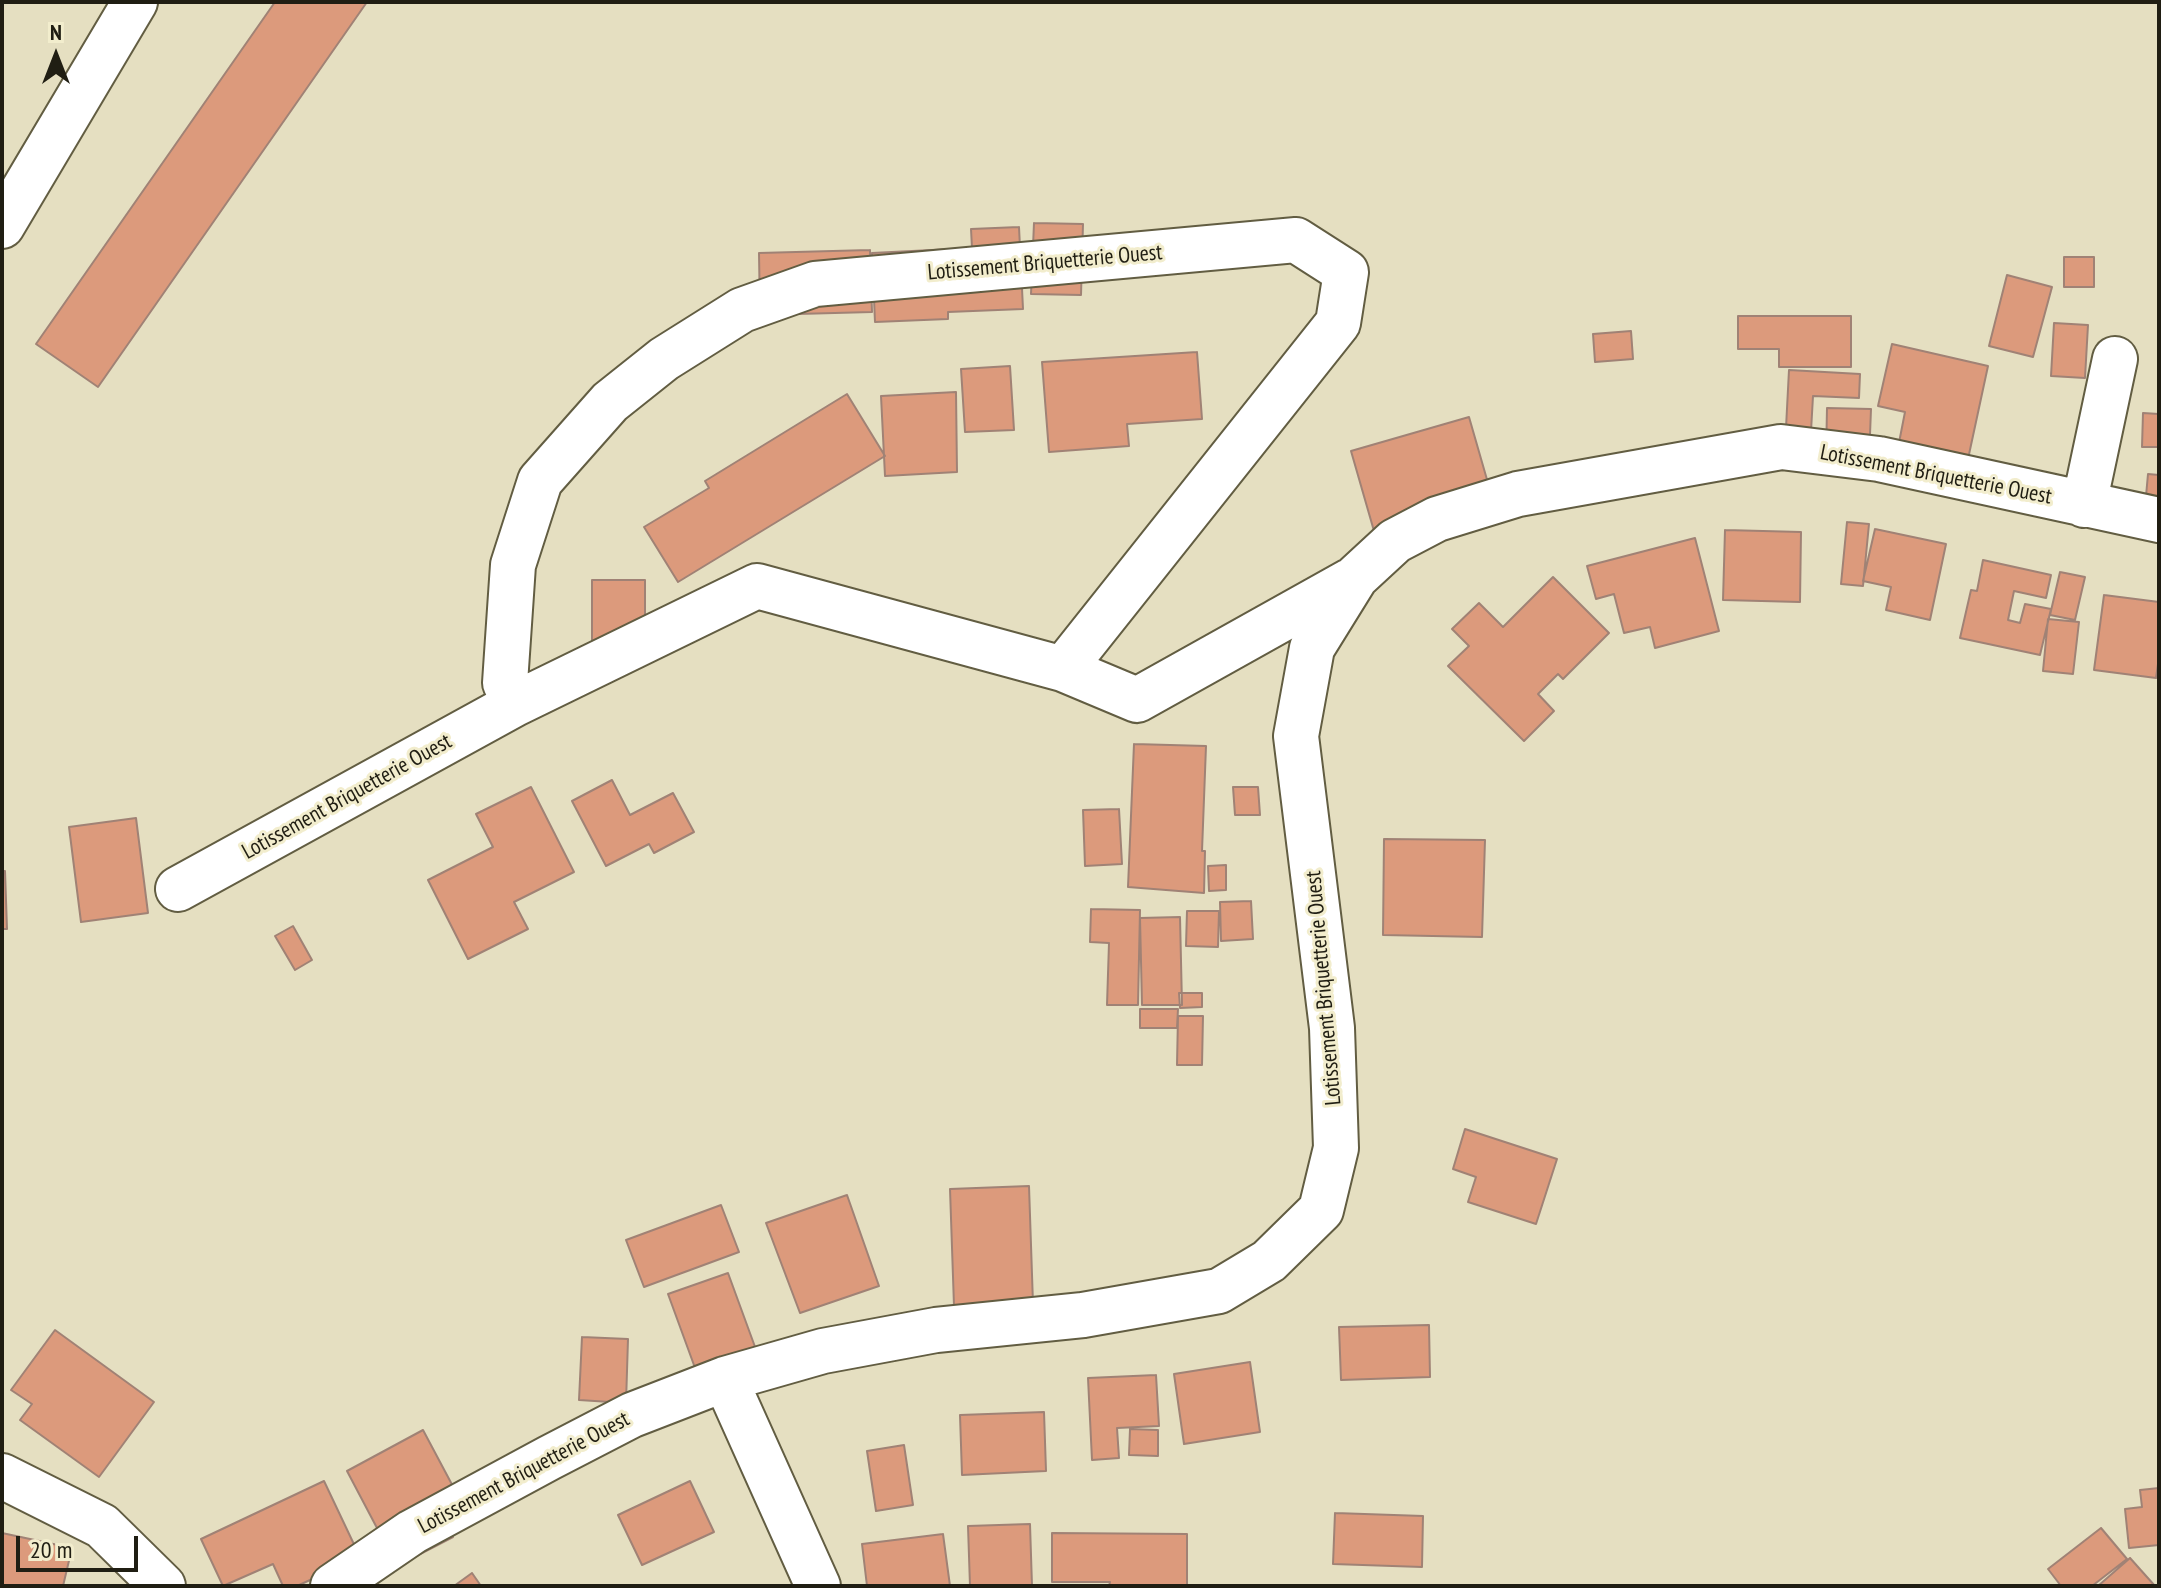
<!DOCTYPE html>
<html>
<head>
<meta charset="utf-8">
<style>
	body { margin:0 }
	#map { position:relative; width:2161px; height:1588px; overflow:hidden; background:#e5dfc1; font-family:"PT Sans Narrow",sans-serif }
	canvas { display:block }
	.frame { position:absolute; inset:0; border:4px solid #201e13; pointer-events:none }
	.north { position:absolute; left:16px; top:16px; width:80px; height:80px; -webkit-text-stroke:6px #f2edcd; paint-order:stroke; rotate:0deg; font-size:22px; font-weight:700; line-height:32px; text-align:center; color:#201e13 }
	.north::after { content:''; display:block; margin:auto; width:28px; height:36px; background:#201e13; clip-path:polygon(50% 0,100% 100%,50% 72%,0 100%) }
	.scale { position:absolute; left:16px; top:1536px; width:122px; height:36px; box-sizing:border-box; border:4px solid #201e13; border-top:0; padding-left:10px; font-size:24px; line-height:28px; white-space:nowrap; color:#201e13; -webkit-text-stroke:6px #f2edcd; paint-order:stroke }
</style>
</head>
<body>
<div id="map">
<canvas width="2161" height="1588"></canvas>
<div class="frame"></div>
<div class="north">N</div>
<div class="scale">20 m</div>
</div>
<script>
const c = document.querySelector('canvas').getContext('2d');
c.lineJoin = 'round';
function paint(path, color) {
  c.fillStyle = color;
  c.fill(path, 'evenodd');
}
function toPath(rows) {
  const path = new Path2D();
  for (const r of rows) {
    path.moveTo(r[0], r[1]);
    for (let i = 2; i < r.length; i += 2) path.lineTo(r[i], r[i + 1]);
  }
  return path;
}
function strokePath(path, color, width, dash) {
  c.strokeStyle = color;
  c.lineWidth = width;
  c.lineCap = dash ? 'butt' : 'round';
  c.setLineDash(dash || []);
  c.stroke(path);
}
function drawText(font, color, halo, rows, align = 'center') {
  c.font = font + ' "PT Sans Narrow",sans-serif';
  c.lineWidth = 6;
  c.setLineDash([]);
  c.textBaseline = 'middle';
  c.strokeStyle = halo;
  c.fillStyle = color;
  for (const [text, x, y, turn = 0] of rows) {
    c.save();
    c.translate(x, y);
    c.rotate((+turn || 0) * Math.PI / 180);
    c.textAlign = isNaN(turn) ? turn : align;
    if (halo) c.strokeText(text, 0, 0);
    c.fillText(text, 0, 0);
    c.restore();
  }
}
const building = toPath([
	[275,2,367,2,98,387,36,344,275,2],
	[1034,223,1083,224,1081,295,1031,294,1034,223],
	[1019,227,1023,309,948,312,948,319,875,322,872,253,972,248,971,229,1019,227],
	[870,250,872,312,760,315,759,253,870,250],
	[2064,257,2094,257,2094,287,2064,287,2064,257],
	[2007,275,2052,287,2033,357,1989,346,2007,275],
	[1738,316,1851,316,1851,367,1779,367,1779,349,1738,349,1738,316],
	[2054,323,2088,325,2085,378,2051,376,2054,323],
	[1631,331,1633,359,1595,362,1593,334,1631,331],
	[1892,344,1988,366,1965,473,1896,458,1905,412,1878,406,1892,344],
	[1197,352,1202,419,1127,424,1129,446,1049,452,1042,362,1197,352],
	[1010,366,1014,430,965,432,961,369,1010,366],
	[1789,370,1860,374,1859,398,1813,396,1810,449,1785,447,1789,370],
	[956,392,957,472,885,476,881,396,956,392],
	[847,394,885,456,678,582,644,527,709,488,705,481,847,394],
	[1827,408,1871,409,1869,460,1826,459,1827,408],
	[2143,413,2159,414,2159,447,2142,447,2143,413],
	[1469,417,1492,497,1374,531,1351,451,1469,417],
	[2148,474,2159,475,2159,519,2144,518,2148,474],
	[1847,522,1869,524,1863,586,1841,584,1847,522],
	[1875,529,1946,544,1930,620,1886,610,1891,587,1863,581,1875,529],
	[1725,530,1801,532,1800,602,1723,600,1725,530],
	[1695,538,1719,631,1655,648,1650,627,1624,633,1614,594,1596,599,1587,566,1695,538],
	[1983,560,2051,575,2046,598,2014,591,2008,620,2020,623,2025,604,2051,609,2040,655,1960,638,1971,590,1977,591,1983,560],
	[2060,572,2085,577,2075,620,2050,615,2060,572],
	[1553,577,1609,633,1563,679,1558,674,1538,694,1554,711,1524,741,1448,666,1469,646,1452,629,1479,603,1503,627,1553,577],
	[592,580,645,580,645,646,592,646,592,580],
	[2104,595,2159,602,2159,657,2156,678,2094,670,2104,595],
	[2048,619,2079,622,2073,674,2043,671,2048,619],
	[1134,744,1206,746,1202,851,1205,851,1204,893,1128,887,1134,744],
	[612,780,630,815,673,793,694,832,654,853,649,844,606,866,572,801,612,780],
	[531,787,574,872,514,902,528,929,468,959,428,880,493,847,476,814,531,787],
	[1233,787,1258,787,1260,815,1235,815,1233,787],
	[1119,809,1122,864,1085,866,1083,810,1119,809],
	[136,818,148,913,81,922,69,827,136,818],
	[1384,839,1485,840,1482,937,1383,935,1384,839],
	[1226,865,1226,890,1209,891,1208,866,1226,865],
	[2,871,5,871,7,929,2,929,2,871],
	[1251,901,1253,939,1221,941,1220,902,1251,901],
	[1091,909,1140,910,1138,1005,1107,1005,1109,943,1090,942,1091,909],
	[1187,911,1219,911,1218,947,1186,946,1187,911],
	[1180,917,1182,1005,1142,1005,1140,918,1180,917],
	[293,926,312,960,295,970,275,936,293,926],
	[1179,993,1202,993,1202,1007,1180,1008,1179,993],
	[1140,1009,1178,1009,1177,1028,1140,1028,1140,1009],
	[1178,1016,1203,1016,1202,1065,1177,1065,1178,1016],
	[1465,1129,1557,1159,1536,1224,1468,1202,1476,1177,1453,1169,1465,1129],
	[1029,1186,1033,1304,954,1306,950,1189,1029,1186],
	[847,1195,879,1286,800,1313,766,1223,847,1195],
	[721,1205,739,1252,644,1287,626,1240,721,1205],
	[728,1273,762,1366,702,1387,668,1294,728,1273],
	[1429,1325,1430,1377,1341,1380,1339,1327,1429,1325],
	[55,1330,154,1402,99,1477,20,1420,32,1404,11,1390,55,1330],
	[582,1337,628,1339,626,1403,579,1400,582,1337],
	[1250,1362,1260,1432,1184,1444,1174,1374,1250,1362],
	[1156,1375,1159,1426,1117,1428,1119,1458,1092,1460,1088,1378,1156,1375],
	[1044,1412,1046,1471,962,1475,960,1415,1044,1412],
	[1130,1429,1158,1430,1158,1456,1129,1455,1130,1429],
	[423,1430,465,1509,444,1520,453,1537,397,1566,347,1471,423,1430],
	[904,1445,913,1505,876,1511,867,1451,904,1445],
	[324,1481,360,1557,297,1586,283,1586,273,1564,223,1586,201,1539,324,1481],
	[690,1481,714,1532,642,1565,618,1515,690,1481],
	[2159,1488,2159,1545,2129,1548,2125,1509,2142,1507,2140,1490,2159,1488],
	[1335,1513,1423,1516,1422,1567,1333,1564,1335,1513],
	[1030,1524,1032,1586,970,1586,968,1526,1030,1524],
	[2101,1528,2127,1559,2092,1586,2061,1586,2048,1569,2101,1528],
	[2,1533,72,1548,63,1586,2,1586,2,1533],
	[1052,1533,1187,1534,1187,1586,1109,1586,1110,1582,1052,1582,1052,1533],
	[943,1534,950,1586,867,1586,862,1544,943,1534],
	[2130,1558,2155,1586,2098,1586,2130,1558],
	[472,1573,481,1586,454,1586,472,1573]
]);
const street = toPath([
	[2,226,135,2],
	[2084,505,2115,359],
	[1063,669,757,586,515,704,505,683,513,565,540,481,610,402,664,359,742,310,815,284,1296,240,1346,272,1338,323,1063,669,1137,700,1350,581],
	[178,889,515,704],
	[725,1379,818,1586],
	[2,1476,102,1526,163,1586],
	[333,1586,412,1532,549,1458,632,1415,725,1379,823,1351,936,1330,1083,1315,1219,1291,1269,1261,1321,1210,1336,1148,1332,1028,1296,736,1312,648,1356,577,1395,541,1437,519,1518,494,1781,447,1879,459,2159,520]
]);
const streetNames = [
	["Lotissement Briquetterie Ouest",1045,263,-5],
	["Lotissement Briquetterie Ouest",1936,475,11],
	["Lotissement Briquetterie Ouest",347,797,-29],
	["Lotissement Briquetterie Ouest",1324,988,-95],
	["Lotissement Briquetterie Ouest",524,1473,-28]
];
paint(building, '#dc9a7c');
strokePath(building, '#a08275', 2);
strokePath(street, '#625d42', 48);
strokePath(street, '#fff', 44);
drawText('22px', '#201e13', '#f2edcd', streetNames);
</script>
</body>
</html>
